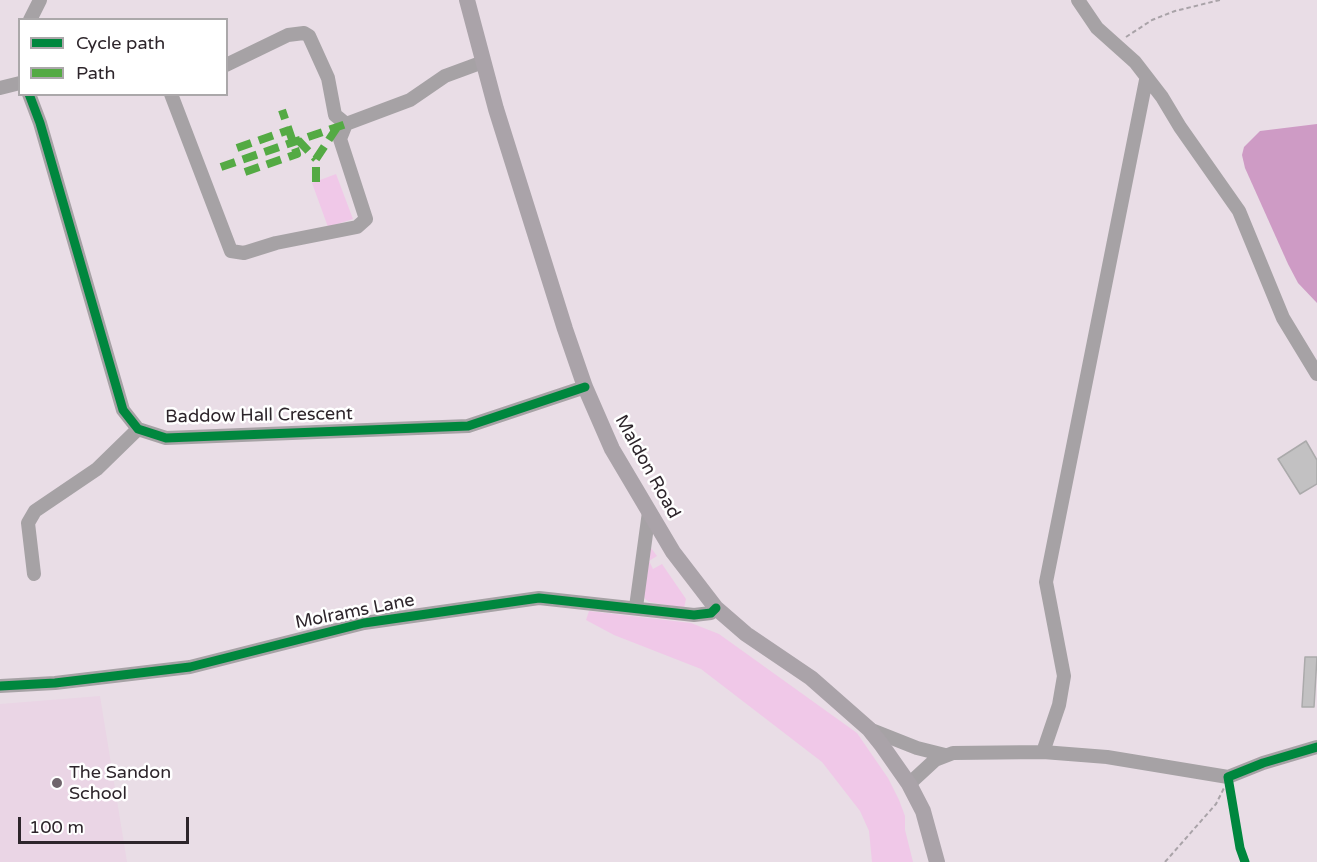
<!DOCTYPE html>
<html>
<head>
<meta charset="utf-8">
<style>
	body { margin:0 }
	#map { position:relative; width:1317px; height:862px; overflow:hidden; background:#e9dde6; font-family:"Varela Round",sans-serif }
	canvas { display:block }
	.legend { position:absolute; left:18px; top:18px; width:210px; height:78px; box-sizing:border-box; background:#fff; border:2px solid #aba8aa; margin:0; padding:8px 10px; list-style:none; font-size:18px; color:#2d252b }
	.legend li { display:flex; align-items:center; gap:12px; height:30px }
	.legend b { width:30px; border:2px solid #aba8aa }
	.scale { position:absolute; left:18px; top:817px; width:171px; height:27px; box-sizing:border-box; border:3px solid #2d252b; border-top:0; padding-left:8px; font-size:18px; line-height:21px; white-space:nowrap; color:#2d252b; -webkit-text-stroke:4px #fff; paint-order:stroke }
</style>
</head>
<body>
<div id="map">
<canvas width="1317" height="862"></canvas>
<ul class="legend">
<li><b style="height:8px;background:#00873e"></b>Cycle path</li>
<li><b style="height:8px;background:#54aa44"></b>Path</li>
</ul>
<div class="scale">100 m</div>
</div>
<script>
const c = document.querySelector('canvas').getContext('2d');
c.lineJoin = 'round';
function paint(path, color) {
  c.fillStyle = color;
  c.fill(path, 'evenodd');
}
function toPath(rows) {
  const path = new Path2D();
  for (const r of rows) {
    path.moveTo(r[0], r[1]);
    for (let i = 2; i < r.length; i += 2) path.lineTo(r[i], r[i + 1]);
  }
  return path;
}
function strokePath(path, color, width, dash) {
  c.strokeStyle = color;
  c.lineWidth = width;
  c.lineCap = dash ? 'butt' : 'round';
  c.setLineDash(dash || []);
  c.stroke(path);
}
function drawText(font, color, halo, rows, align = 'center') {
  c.font = font + ' "Varela Round",sans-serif';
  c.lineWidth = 5;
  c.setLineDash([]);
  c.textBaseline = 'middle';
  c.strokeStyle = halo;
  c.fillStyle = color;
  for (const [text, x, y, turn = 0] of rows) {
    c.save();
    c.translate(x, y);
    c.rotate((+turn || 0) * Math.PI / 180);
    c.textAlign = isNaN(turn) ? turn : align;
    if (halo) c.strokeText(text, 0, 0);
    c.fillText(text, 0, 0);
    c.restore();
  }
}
const built = toPath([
	[100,696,127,862,0,862,0,704]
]);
const green = toPath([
	[336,174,353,219,328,227,312,183],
	[651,548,657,556,649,561,653,569,662,564,686,599,684,608,649,602,645,599,644,596],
	[589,611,691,623,719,634,857,733,888,778,899,800,905,816,905,830,913,862,872,862,869,831,860,811,822,762,701,669,614,635,586,620]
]);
const water = toPath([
	[1317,124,1317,303,1298,283,1288,264,1245,168,1242,155,1244,147,1260,131]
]);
const building = toPath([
	[1306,441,1317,460,1317,484,1300,494,1278,459,1306,441],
	[1305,657,1317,657,1314,707,1302,707,1305,657]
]);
const path = toPath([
	[1126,37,1152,20,1175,11,1220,0],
	[1165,862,1216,804,1224,788]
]);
const minor = toPath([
	[1078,0,1097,28,1135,62,1162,97,1180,127,1239,211,1283,318,1317,374],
	[30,20,40,0],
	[226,65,288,35,304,33,309,36,328,78,335,115,346,124],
	[0,88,20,83],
	[29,94,40,123,123,410,138,429,166,438,468,426,585,387],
	[171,94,231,251,244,253,276,243,357,227,366,219,340,139,346,124,410,100,445,76,483,62],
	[34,574,28,523,35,511,97,469,138,429],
	[636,607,649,512],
	[0,686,55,683,190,667,364,623,539,598,694,615,711,613,716,608],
	[869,729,917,748,945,755],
	[1043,752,1059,705,1064,676,1046,582,1146,80],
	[909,784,935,760,953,753,1043,752,1107,757,1228,777,1263,763,1317,747]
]);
const major = toPath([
	[467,0,496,109,565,329,585,387,612,449,673,552,716,608,746,634,811,678,869,729,881,744,909,784,923,811,937,862]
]);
const quiet = toPath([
	[298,140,316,159],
	[237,148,289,130],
	[221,167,346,124],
	[245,172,297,154,282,110],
	[316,182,316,159,338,126]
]);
const cycleway = toPath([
	[29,94,40,123,123,410,138,429,166,438,468,426,585,387],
	[0,686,55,683,190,667,364,623,539,598,694,615,711,613,716,608],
	[1245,862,1240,848,1228,777,1263,763,1317,747]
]);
const markers = [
	[57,783,6,"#6f656c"]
];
const streetNames = [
	["Baddow Hall Crescent",259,416,-1],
	["Maldon Road",647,467,61],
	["Molrams Lane",355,612,-11]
];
const poiNames = [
	["The Sandon",69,773],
	["School",69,794]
];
paint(built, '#ead5e5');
paint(green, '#f0c8e8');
paint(water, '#ce9bc5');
paint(building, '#c2c1c2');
strokePath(building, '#abaaab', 1.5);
strokePath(path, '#a9a3a8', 2, [4.5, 3]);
strokePath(minor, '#a6a2a5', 14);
strokePath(major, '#aaa3a9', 16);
strokePath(quiet, '#54aa44', 8, [15, 8]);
strokePath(cycleway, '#00873e', 9);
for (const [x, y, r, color] of markers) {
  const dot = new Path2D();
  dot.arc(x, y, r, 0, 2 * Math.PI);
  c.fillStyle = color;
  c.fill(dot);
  strokePath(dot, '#fff', 2);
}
drawText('18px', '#2d252b', '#fff', streetNames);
drawText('18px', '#2d252b', '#fff', poiNames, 'left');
</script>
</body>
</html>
